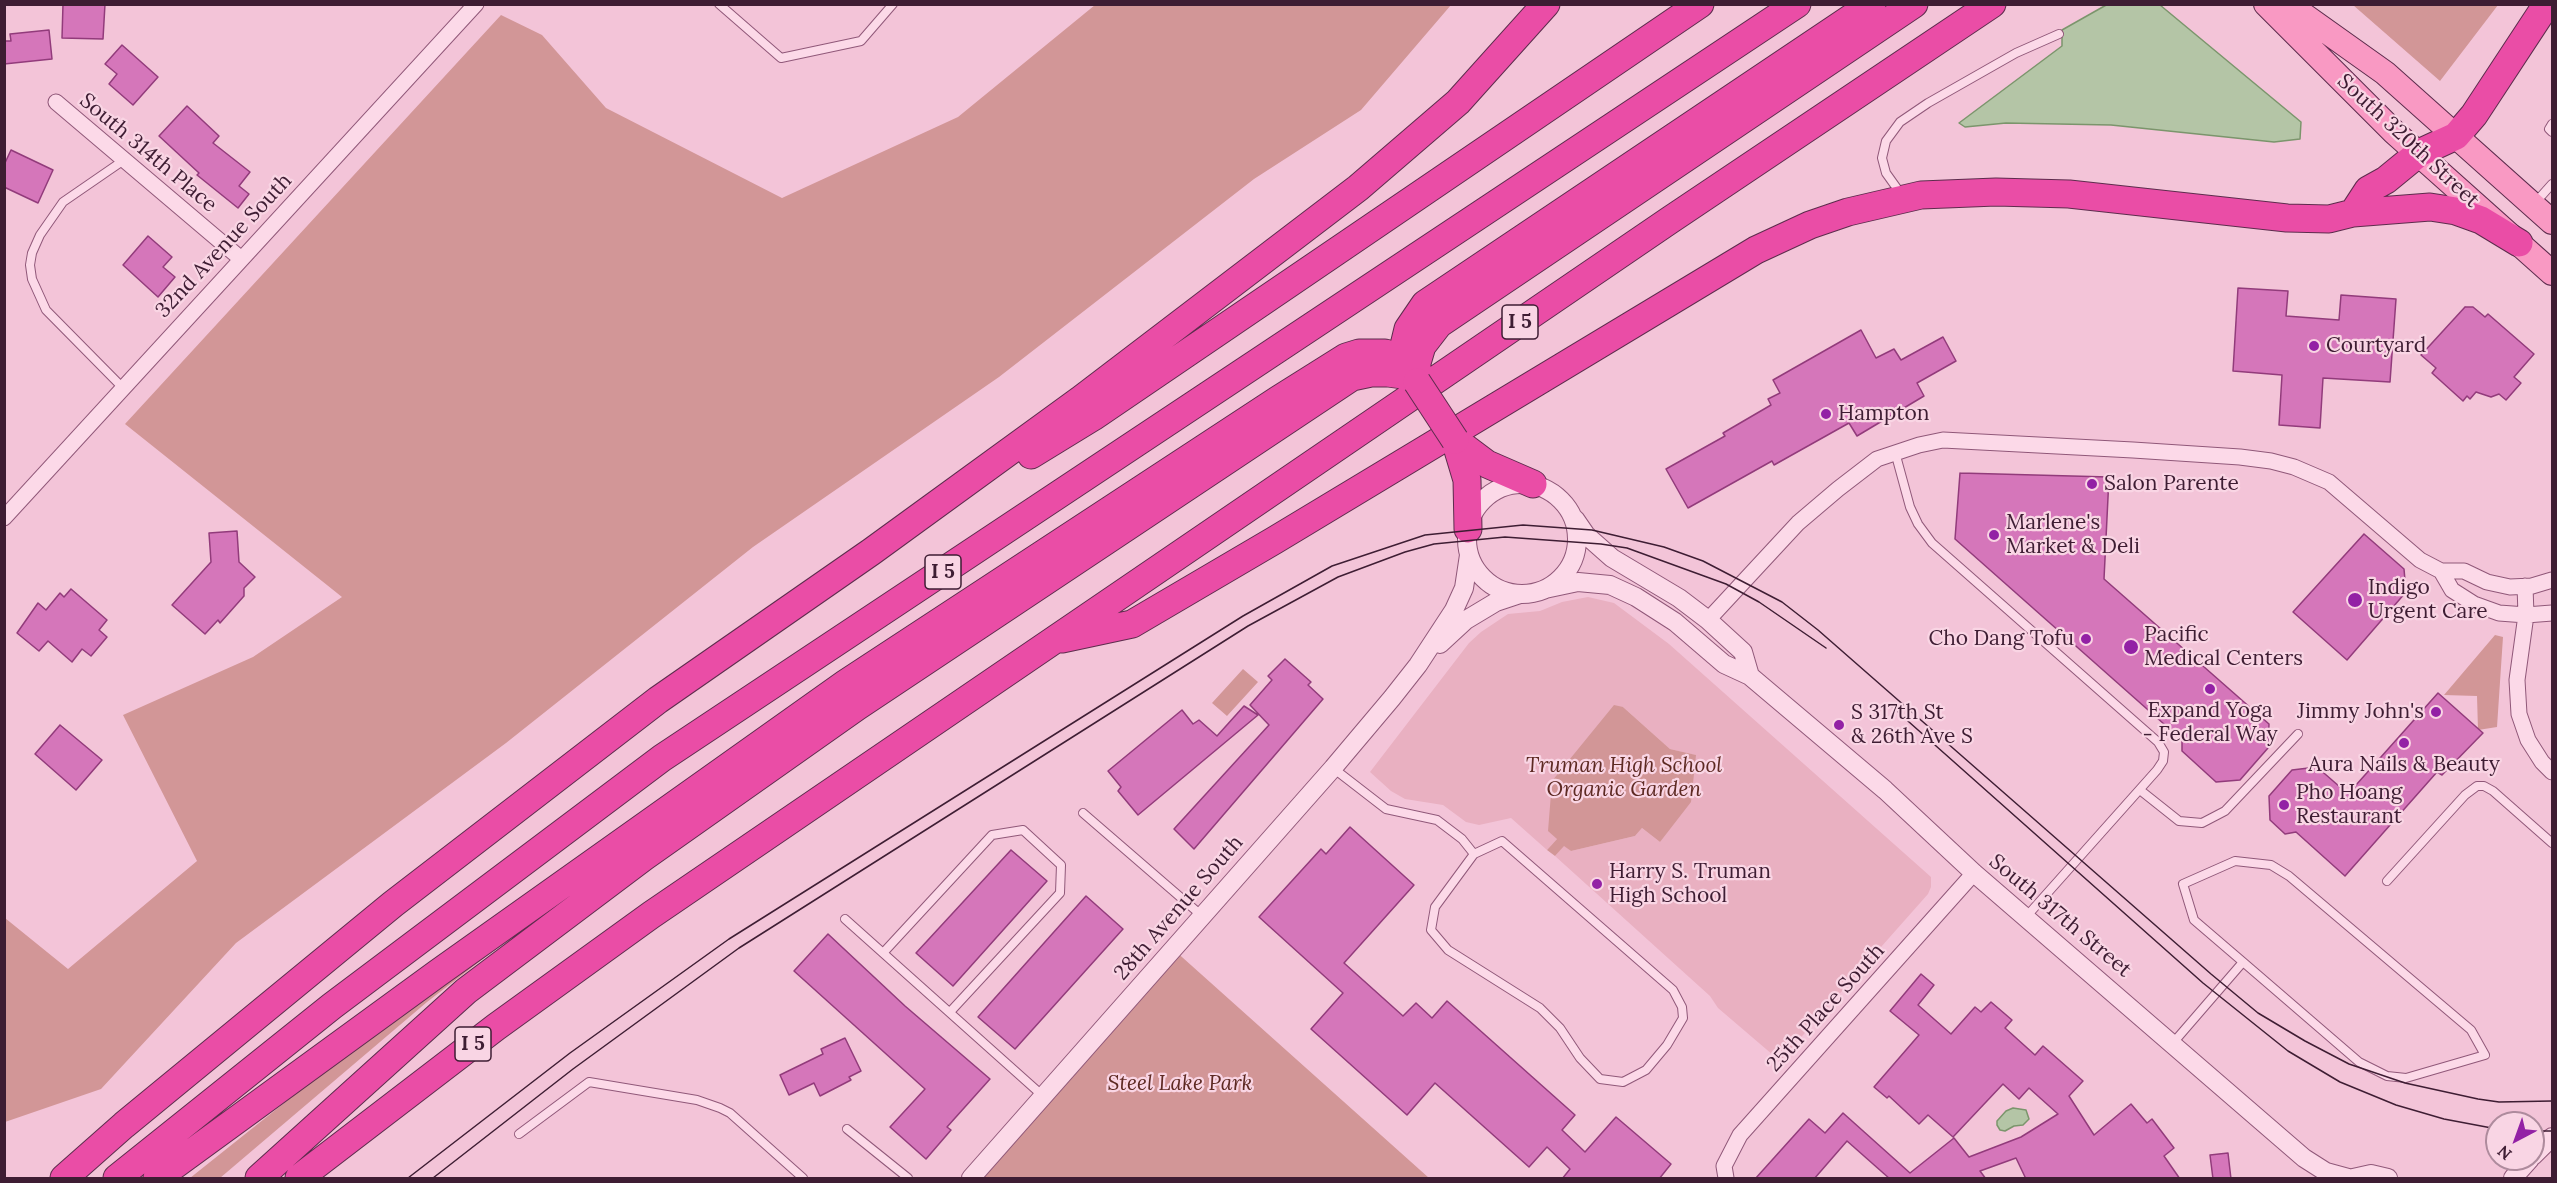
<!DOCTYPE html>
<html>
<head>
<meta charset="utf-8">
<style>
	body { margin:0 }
	#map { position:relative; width:2557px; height:1183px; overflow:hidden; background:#f3c4d8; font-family:Lora,serif }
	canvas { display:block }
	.frame { position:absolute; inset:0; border:6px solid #3e1d33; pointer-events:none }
	.north { position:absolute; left:2485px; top:1111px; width:60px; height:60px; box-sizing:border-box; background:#f9d5e4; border:2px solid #ae8b9d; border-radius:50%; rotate:221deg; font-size:16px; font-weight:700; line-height:24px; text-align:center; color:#3e1d33 }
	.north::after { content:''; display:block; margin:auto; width:21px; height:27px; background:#9321a5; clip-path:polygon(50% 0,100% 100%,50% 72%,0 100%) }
</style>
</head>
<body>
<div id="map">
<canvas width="2557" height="1183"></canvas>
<div class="frame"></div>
<div class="north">N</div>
</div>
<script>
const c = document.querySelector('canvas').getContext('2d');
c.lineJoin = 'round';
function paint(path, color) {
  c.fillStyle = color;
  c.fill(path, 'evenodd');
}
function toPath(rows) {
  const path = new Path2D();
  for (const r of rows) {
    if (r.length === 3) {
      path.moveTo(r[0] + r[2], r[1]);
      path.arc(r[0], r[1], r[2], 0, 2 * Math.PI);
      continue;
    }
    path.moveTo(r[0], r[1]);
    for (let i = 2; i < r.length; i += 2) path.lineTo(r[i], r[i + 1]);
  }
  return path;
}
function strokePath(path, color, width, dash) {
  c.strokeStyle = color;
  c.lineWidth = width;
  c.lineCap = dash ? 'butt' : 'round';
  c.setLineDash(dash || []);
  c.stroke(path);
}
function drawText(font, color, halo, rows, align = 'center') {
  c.font = font + ' Lora,serif';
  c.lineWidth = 4.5;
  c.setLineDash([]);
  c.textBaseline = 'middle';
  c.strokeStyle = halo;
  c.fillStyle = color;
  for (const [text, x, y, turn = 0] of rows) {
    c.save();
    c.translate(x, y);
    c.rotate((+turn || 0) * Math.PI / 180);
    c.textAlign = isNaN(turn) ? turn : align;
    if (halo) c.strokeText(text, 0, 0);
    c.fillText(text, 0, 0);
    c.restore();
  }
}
const farmland = toPath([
	[1588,597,1614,603,1669,644,1931,877,1931,887,1928,894,1780,1061,1718,1008,1710,996,1555,856,1564,845,1571,851,1635,836,1642,828,1660,842,1695,755,1670,749,1623,707,1557,839,1547,850,1511,818,1479,825,1466,822,1443,805,1405,799,1391,791,1370,772,1469,643,1481,632,1508,614,1540,611,1562,602]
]);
const green = toPath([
	[1095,5,1451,5,1361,110,1254,179,999,377,753,547,506,743,236,943,101,1089,5,1122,5,918,68,969,197,861,123,715,253,657,342,597,125,424,501,15,542,35,606,108,782,198,958,117],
	[2353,5,2498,5,2440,81],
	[2495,635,2503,637,2497,727,2478,730,2477,696,2444,695],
	[1243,669,1258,682,1227,716,1212,703],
	[1614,705,1623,707,1670,749,1696,755,1691,802,1660,842,1642,828,1635,836,1571,851,1564,846,1555,856,1547,850,1557,839,1548,831,1552,781],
	[544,912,427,1002,220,1178,190,1178,313,1080],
	[1173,949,1429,1178,971,1178]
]);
const water = toPath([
	[2108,4,2160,5,2301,122,2300,139,2274,142,2111,125,2006,123,1965,127,1959,123,2062,46,2062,30,2108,4],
	[2013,1108,2026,1110,2029,1119,2023,1125,2014,1126,2005,1131,2000,1130,1997,1125,1997,1121,2006,1111,2013,1108]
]);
const building = toPath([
	[63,4,105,4,103,39,62,38,63,4],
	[49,30,52,59,4,64,4,41,11,41,10,34,49,30],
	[122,45,158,77,133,105,109,84,117,74,105,64,122,45],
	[187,106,219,136,213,143,250,172,239,186,249,194,238,208,197,175,199,173,159,136,187,106],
	[11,150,53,170,38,203,4,187,4,165,11,150],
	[148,236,172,257,163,267,175,277,158,297,123,265,148,236],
	[2238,288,2288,291,2286,316,2339,320,2341,295,2396,299,2390,382,2323,378,2320,428,2279,425,2282,375,2233,371,2238,288],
	[2465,307,2473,307,2485,317,2488,314,2534,354,2514,377,2521,383,2506,400,2499,394,2491,397,2476,392,2470,399,2467,396,2463,401,2432,373,2436,368,2421,355,2465,307],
	[1861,330,1876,358,1894,349,1901,360,1943,337,1956,361,1917,383,1924,396,1857,436,1849,423,1774,465,1772,461,1688,508,1666,469,1725,436,1723,433,1771,405,1768,399,1780,393,1773,380,1861,330],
	[1960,473,2109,477,2104,579,2269,724,2268,748,2240,780,2216,782,2182,751,2182,740,1955,539,1960,473],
	[237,531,239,562,255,577,244,588,244,596,220,623,218,620,205,634,172,605,211,562,209,533,237,531],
	[2364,534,2404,569,2406,592,2347,660,2293,612,2364,534],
	[71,589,107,620,99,630,107,637,91,656,82,649,72,662,48,641,39,651,17,633,38,603,46,610,60,593,64,597,71,589],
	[1285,659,1311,682,1308,685,1323,699,1194,849,1174,829,1269,725,1250,705,1272,680,1268,676,1285,659],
	[2438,693,2483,733,2442,775,2437,772,2345,876,2296,832,2285,834,2270,820,2269,796,2292,770,2317,767,2348,794,2438,693],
	[1244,706,1258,715,1138,815,1118,791,1121,787,1108,771,1182,710,1193,724,1199,720,1217,736,1244,706],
	[60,725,102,760,76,790,35,754,60,725],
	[1350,827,1414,885,1344,963,1403,1016,1416,1003,1432,1018,1447,1001,1575,1115,1562,1130,1585,1152,1616,1117,1671,1164,1659,1179,1562,1179,1570,1169,1547,1147,1529,1167,1435,1083,1407,1115,1311,1029,1343,993,1259,917,1321,849,1326,854,1350,827],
	[1011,850,1047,881,953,986,916,953,1011,850],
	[1086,896,1123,929,1015,1049,978,1017,1086,896],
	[828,934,905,1006,990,1079,947,1127,951,1130,926,1159,890,1127,925,1089,794,971,828,934],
	[1921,974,1934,985,1918,1005,1951,1034,1975,1007,1981,1012,1991,1002,2012,1020,2005,1028,2035,1055,2043,1046,2083,1081,2069,1096,2094,1135,2131,1104,2147,1123,2152,1119,2174,1148,2164,1156,2180,1179,2026,1179,2016,1158,1980,1171,1986,1179,1890,1179,1847,1141,1814,1179,1755,1179,1809,1119,1825,1133,1843,1113,1910,1173,1954,1138,1969,1157,2021,1137,2058,1114,2029,1088,2019,1099,2003,1084,1953,1137,1928,1115,1919,1124,1889,1096,1887,1098,1874,1087,1919,1035,1890,1011,1921,974],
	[845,1038,861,1071,849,1077,851,1080,820,1096,814,1083,789,1095,780,1075,823,1054,821,1049,845,1038],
	[2228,1153,2231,1179,2213,1179,2210,1155,2228,1153]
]);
const service = toPath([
	[719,4,781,58,861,41,893,4],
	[2552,124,2549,129,2552,132],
	[1901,194,1886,173,1882,158,1886,141,1900,122,1928,103,2016,53,2059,34],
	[2535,203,2552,184],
	[123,388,46,310,32,279,30,265,32,253,40,235,63,202,124,160],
	[1895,452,1910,507,1918,524,1932,543,2158,742,2164,752,2163,761,2157,770,2026,917],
	[1333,768,1386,809,1437,820,1462,839,1474,854,1435,907,1431,930,1448,950,1540,1008,1560,1028,1580,1058,1600,1079,1623,1082,1646,1070,1667,1045,1683,1018,1682,1007,1673,990,1502,841,1474,854],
	[2140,790,2179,821,2202,823,2225,811,2298,734],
	[1083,813,1201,915],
	[2387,881,2465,795,2477,786,2484,786,2493,791,2552,843],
	[845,919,1043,1096],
	[883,953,992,835,1023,830,1061,865,1060,893,950,1012],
	[2173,1043,2243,962,2359,1062,2387,1076,2406,1078,2485,1055,2471,1030,2289,876,2271,865,2235,861,2183,884,2194,920,2243,962],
	[847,1129,908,1178],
	[519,1134,589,1082,697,1100,720,1108,730,1113,803,1178]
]);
const minor = toPath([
	[56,102,240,258],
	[4,518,476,4],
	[2441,571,2452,590,2474,604,2499,613,2526,615,2552,613],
	[2525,586,2526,615,2517,680,2519,714,2528,740,2542,762,2552,772],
	[1708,620,1798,523,1838,489,1877,459,1919,445,1943,440,2133,450,2240,457,2271,461,2294,467,2329,482,2420,560,2441,571,2464,571,2487,582,2510,587,2532,586,2552,580],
	[1726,1178,1724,1166,1740,1135,1974,873]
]);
const tertiary = toPath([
	[1522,539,55],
	[1575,519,1586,535,1612,558,1679,598,1708,620,1743,652,1750,676],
	[1545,589,1578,582,1610,585,1636,597,1675,622,1724,664,1750,676,1885,790,1974,873,2304,1158,2326,1172,2348,1178],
	[1440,644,1466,620,1496,602,1520,594],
	[2533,1156,2552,1137],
	[971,1178,1333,768,1392,698,1418,665,1454,610,1464,588,1469,555],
	[2353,1178,2371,1174,2388,1178],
	[2513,1178,2530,1159]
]);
const primary = toPath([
	[2266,4,2394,132,2552,273],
	[2288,4,2385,73,2552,222]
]);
const motorway = toPath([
	[2353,213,2368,190,2386,180,2419,153,2456,136,2474,115,2547,4],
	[1401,358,1408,329,1425,304,1872,4],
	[1417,382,1417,363,1422,346,1439,324,1914,4],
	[1455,440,1467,480,1468,529],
	[1455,440,1487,464,1533,484],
	[1031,455,1093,417,1700,4],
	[1062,639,1132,624,1275,540,1756,250,1810,225,1848,212,1921,195,1996,192,2069,194,2287,218,2329,219,2353,213,2430,207,2456,211,2481,220,2519,243],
	[64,1178,124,1125,393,904,658,700,871,552,1080,400,1358,188,1458,102,1546,4],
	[117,1178,332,1006,662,758,1797,4],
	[157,1178,438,973,846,683,1279,399,1346,357,1359,353,1385,353,1401,358,1417,382],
	[259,1178,466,991,644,857,858,706,1352,377,1371,373,1388,373,1403,375,1417,382],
	[299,1178,496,1027,651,915,1670,220,1992,4]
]);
const tram = toPath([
	[1891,706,2203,983,2288,1051,2340,1082,2396,1105,2444,1119,2497,1129],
	[2533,1131,2552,1131],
	[408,1178,570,1053,729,939,1243,616,1332,566,1425,535,1523,525,1592,530,1664,547,1703,561,1782,602,1818,630,2211,974,2258,1013,2305,1041,2349,1064,2405,1083,2478,1099,2499,1102,2552,1101],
	[433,1178,573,1069,739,948,1248,626,1338,577,1405,552,1434,544,1505,537,1601,544,1627,548,1726,584,1759,602,1826,648]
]);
const motorwayBridge = toPath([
	[1417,382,1455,440]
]);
const markers = [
	[2314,346,6,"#9321a5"],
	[1826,414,6,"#9321a5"],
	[2092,484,6,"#9321a5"],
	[1994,535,6,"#9321a5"],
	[2355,600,8,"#9321a5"],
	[2086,639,6,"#9321a5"],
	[2131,647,8,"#9321a5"],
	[2210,689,6,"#9321a5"],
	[2436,712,6,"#9321a5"],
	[1839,725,6,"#9321a5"],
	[2404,743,6,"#9321a5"],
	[2284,805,6,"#9321a5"],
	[1597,884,6,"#9321a5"]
];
const shields = [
	[1520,322,36],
	[943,572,36],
	[473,1044,36]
];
const shieldNames = [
	["I 5",1520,322],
	["I 5",943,572],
	["I 5",473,1044]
];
const streetNames = [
	["South 320th Street",2408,141,43],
	["South 314th Place",148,153,40],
	["32nd Avenue South",224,246,-47],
	["28th Avenue South",1179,908,-49],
	["South 317th Street",2060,916,40],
	["25th Place South",1826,1008,-48]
];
const poiNames = [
	["Courtyard",2326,346],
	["Hampton",1838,414],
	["Salon Parente",2104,484],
	["Marlene's",2006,523],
	["Market & Deli",2006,547],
	["Indigo",2368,588],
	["Urgent Care",2368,612],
	["Pacific",2144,635],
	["Medical Centers",2144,659],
	["Cho Dang Tofu",2074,639,"right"],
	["Expand Yoga",2210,711,"center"],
	["- Federal Way",2210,735,"center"],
	["Jimmy John's",2424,712,"right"],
	["S 317th St",1851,713],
	["& 26th Ave S",1851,737],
	["Aura Nails & Beauty",2404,765,"center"],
	["Pho Hoang",2296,793],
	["Restaurant",2296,817],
	["Harry S. Truman",1609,872],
	["High School",1609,896]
];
const parkNames = [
	["Truman High School",1624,766],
	["Organic Garden",1624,790],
	["Steel Lake Park",1180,1084]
];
paint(farmland, '#e9b0c1');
paint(green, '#d29697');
paint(water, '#b4c5a6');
strokePath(water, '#7b956c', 1.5);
paint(building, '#d576ba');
strokePath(building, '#923b7b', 1.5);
strokePath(service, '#905879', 10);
strokePath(minor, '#905879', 17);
strokePath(tertiary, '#905879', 20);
strokePath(primary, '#5d2c4d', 26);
strokePath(motorway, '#5d2c4d', 29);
strokePath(service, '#fcd9e8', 8);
strokePath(minor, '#fcd9e8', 15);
strokePath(tertiary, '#fcd9e8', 18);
strokePath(primary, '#f999c3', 24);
strokePath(motorway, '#ea4da6', 27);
strokePath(tram, '#3e1d33', 1.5);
strokePath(motorwayBridge, '#5d2c4d', 29, []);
strokePath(motorwayBridge, '#ea4da6', 27);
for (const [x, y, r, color] of markers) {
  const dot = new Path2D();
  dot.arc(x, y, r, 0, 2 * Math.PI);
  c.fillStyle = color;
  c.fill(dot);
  strokePath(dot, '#f9d5e4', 2);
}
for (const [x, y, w] of shields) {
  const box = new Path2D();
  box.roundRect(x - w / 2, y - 17, w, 34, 4.5);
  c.fillStyle = '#f9d5e4';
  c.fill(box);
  strokePath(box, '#3e1d33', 1.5);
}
drawText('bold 20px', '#3e1d33', null, shieldNames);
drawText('21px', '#3e1d33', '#f9d5e4', streetNames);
drawText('21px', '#3e1d33', '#f9d5e4', poiNames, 'left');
drawText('italic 21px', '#5d2922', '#f9d5e4', parkNames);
</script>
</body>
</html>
